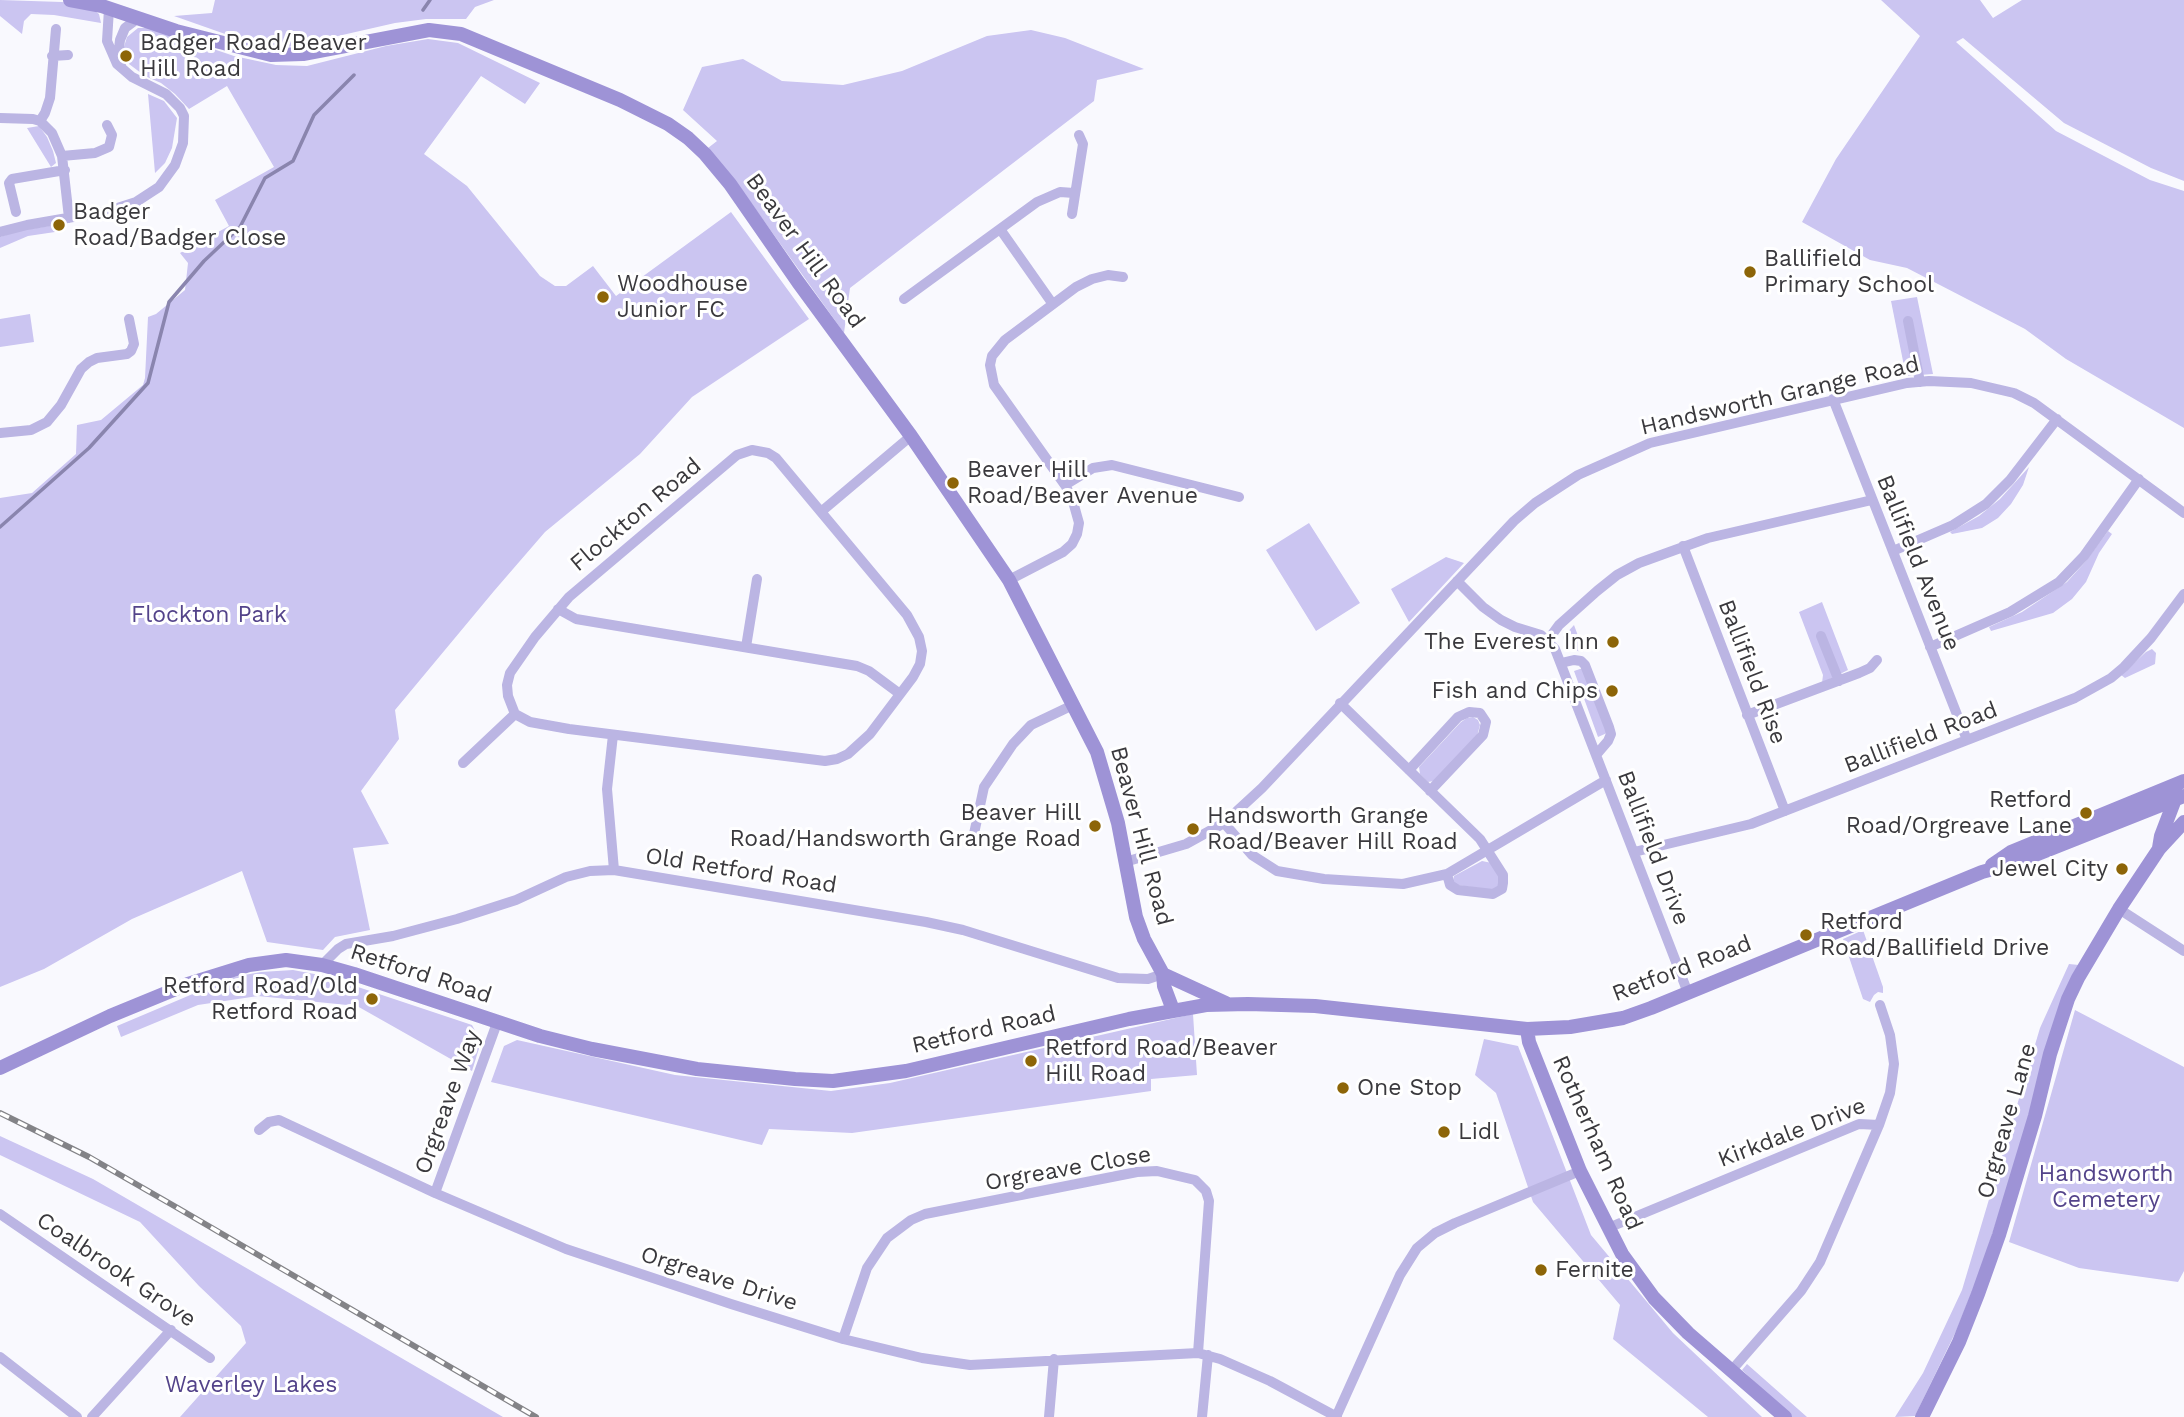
<!DOCTYPE html>
<html>
<head>
<meta charset="utf-8">
<style>
	body { margin:0 }
	canvas { display:block; background:#f9f9fe }
</style>
</head>
<body>
<canvas width="2184" height="1417"></canvas>
<script>
const c = document.querySelector('canvas').getContext('2d');
c.lineJoin = 'round';
function paint(path, color) {
  c.fillStyle = color;
  c.fill(path, 'evenodd');
}
function toPath(rows) {
  const path = new Path2D();
  for (const r of rows) {
    path.moveTo(r[0], r[1]);
    for (let i = 2; i < r.length; i += 2) path.lineTo(r[i], r[i + 1]);
  }
  return path;
}
function strokePath(path, color, width, dash) {
  c.strokeStyle = color;
  c.lineWidth = width;
  c.lineCap = dash ? 'butt' : 'round';
  c.setLineDash(dash || []);
  c.stroke(path);
}
function drawText(font, color, halo, rows, align = 'center') {
  c.font = font + ' "Work Sans",sans-serif';
  c.lineWidth = 6;
  c.setLineDash([]);
  c.textBaseline = 'middle';
  c.strokeStyle = halo;
  c.fillStyle = color;
  for (const [text, x, y, turn = 0] of rows) {
    c.save();
    c.translate(x, y);
    c.rotate((+turn || 0) * Math.PI / 180);
    c.textAlign = isNaN(turn) ? turn : align;
    if (halo) c.strokeText(text, 0, 0);
    c.fillText(text, 0, 0);
    c.restore();
  }
}
const green = toPath([
	[0,0,62,2,91,8,99,14,101,23,54,15,31,14,24,21,22,34,0,16],
	[215,0,494,0,475,7,466,19,426,19,395,23,294,46,274,49,228,35,174,16,212,13],
	[1881,0,1980,0,1993,18,2022,0,2184,0,2184,181,2151,168,2064,123,1963,38,1956,42,2056,131,2150,180,2184,191,2184,428,2066,359,2025,329,1907,268,1870,260,1802,222,1836,159,1920,36],
	[138,28,151,28,234,56,276,65,307,66,386,46,428,39,458,43,540,83,525,104,481,76,424,154,467,186,540,276,555,286,566,286,593,266,616,296,731,212,809,319,692,397,640,454,545,532,494,591,395,710,399,739,361,791,389,844,353,848,370,930,335,937,323,950,267,942,242,871,132,919,44,969,0,987,0,498,32,493,76,454,77,425,101,420,143,385,145,378,148,317,156,314,185,290,188,263,180,253,229,226,215,200,274,167,227,86,189,109,175,94,161,83,145,76,129,64,123,50,127,37],
	[1031,30,1065,38,1144,69,1097,80,1094,101,850,288,844,333,734,179,708,148,717,141,683,110,702,67,743,59,782,81,843,85,902,71,987,36],
	[148,94,164,101,177,118,172,148,165,163,155,173],
	[39,126,47,137,53,151,56,163,51,167,27,128],
	[55,225,55,232,28,236,0,248,0,237,18,231],
	[1917,297,1933,374,1906,376,1891,301],
	[30,314,34,342,0,347,0,319],
	[2029,467,2023,485,2011,504,1998,518,1982,528,1952,534,1950,532,1979,516,2000,499],
	[1309,523,1360,603,1316,631,1266,550],
	[2108,531,2112,534,2099,553,2086,582,2072,599,2053,613,1991,631,1989,627,2022,612,2067,582,2086,561],
	[1446,557,1464,563,1409,622,1391,589],
	[1822,602,1848,670,1822,683,1823,675,1799,612],
	[1574,625,1584,652,1571,650,1565,645,1563,637],
	[2152,649,2156,653,2155,664,2125,678,2121,675,2146,652],
	[1583,668,1607,733,1598,737,1574,671],
	[1473,717,1478,720,1480,725,1477,736,1434,781,1428,782,1420,774,1419,767,1461,722,1467,718],
	[1482,861,1492,863,1500,877,1498,887,1492,890,1457,885,1453,881,1454,876],
	[1863,930,1883,987,1883,993,1878,992,1874,995,1870,1002,1863,999,1843,939],
	[2069,964,2079,965,1981,1269,1957,1329,1915,1416,1895,1417,1923,1373,1962,1290,2040,1028],
	[293,970,325,976,472,1025,481,1042,472,1071,357,1006,258,996,198,1005,121,1037,117,1026,233,977,261,972],
	[2075,1010,2184,1067,2184,1271,2178,1282,2079,1268,2009,1242],
	[1193,1014,1197,1075,1151,1079,1151,1091,852,1133,769,1129,762,1145,491,1082,504,1046,517,1040,675,1075,831,1091,890,1083],
	[1484,1039,1518,1046,1591,1235,1673,1333,1762,1417,1708,1417,1613,1339,1620,1305,1533,1202,1496,1093,1475,1075],
	[0,1136,93,1179,503,1417,180,1417,246,1343,241,1326,199,1286,140,1222,0,1155],
	[1747,1364,1807,1417,1792,1417,1742,1370]
]);
const stream = toPath([
	[423,10,430,0],
	[0,527,89,448,148,383,169,302,204,261,240,227,265,178,293,161,314,115,354,75]
]);
const minor = toPath([
	[52,56,68,55],
	[121,64,118,57,120,40,125,28,133,22,135,17],
	[0,118,33,119,40,121,52,133,62,156,69,218],
	[40,121,45,113,50,98,56,29],
	[62,156,95,153,109,147,112,135,107,125],
	[16,212,9,183,12,179,65,170],
	[1072,214,1083,144,1079,135],
	[1000,229,1052,303],
	[0,232,27,225,108,211,136,202,159,187,175,165,183,143,184,116,180,108,166,94,132,77,117,64,107,41,109,9],
	[904,299,1037,202,1060,192,1074,193],
	[1908,321,1920,382],
	[1833,399,1967,740],
	[0,433,31,430,47,422,61,405,81,369,89,362,97,358,127,354,131,351,134,344,129,319],
	[752,450,768,453,776,458,907,615,919,637,922,651,920,664,913,677,870,734,848,754,837,759,825,761,569,729,530,722,515,714,508,696,507,685,510,673,535,637,569,597,737,455,752,450],
	[1065,485,1093,468,1112,465,1239,497],
	[822,511,911,436],
	[1683,546,1785,811],
	[1893,551,1953,525,1986,504,2010,480,2057,419],
	[1009,580,1063,552,1072,544,1077,534,1079,523,1072,498,1065,485,994,385,990,365,992,356,1005,340,1076,287,1092,279,1108,275,1123,277],
	[1457,581,1483,607,1501,620,1515,627,1541,635,1555,649,1688,993],
	[558,609,576,619,857,666,869,671,900,694],
	[1821,636,1839,681],
	[1548,640,1559,625,1597,591,1617,575,1639,563,1708,538,1872,500],
	[746,647,757,579],
	[1930,647,2010,612,2059,582,2084,556,2139,479],
	[1561,663,1574,660,1581,661,1585,665,1609,727,1611,734,1608,741,1596,755],
	[1340,703,1480,839,1503,875,1503,883,1502,889,1493,894,1458,890,1450,885,1447,874],
	[1747,715,1859,673,1870,668,1877,660],
	[613,735,607,789,614,870],
	[463,763,515,714],
	[1409,770,1458,717,1469,712,1480,713,1486,722,1483,735,1430,791],
	[1224,823,1252,855,1277,871,1324,879,1403,884,1447,874,1606,780],
	[972,843,984,787,1013,744,1031,725,1073,705],
	[1634,852,1751,824,2075,698,2111,678,2124,667,2151,638,2184,594],
	[1125,862,1186,844,1224,823,1262,788,1514,521,1535,503,1578,475,1650,443,1907,383,1929,381,1971,383,2014,393,2034,403,2184,513],
	[2119,909,2184,951],
	[322,965,338,949,346,944,393,936,457,919,516,900,566,877,590,871,614,870,926,922,963,930,1118,978,1148,979,1163,974],
	[259,1130,269,1122,279,1120,435,1193,566,1249,731,1304,843,1339,922,1358,970,1365,1198,1353,1220,1359,1270,1381,1337,1417],
	[435,1193,497,1023],
	[0,1214,210,1358],
	[1608,1228,1859,1124,1879,1125],
	[843,1339,867,1268,887,1238,911,1220,925,1214,1137,1172,1157,1171,1195,1180,1206,1191,1209,1201,1198,1353],
	[0,1357,77,1417],
	[1731,1371,1801,1291,1820,1262,1879,1125,1890,1093,1894,1064,1890,1035,1880,1005],
	[92,1417,171,1330],
	[1049,1417,1054,1359],
	[1202,1417,1208,1355],
	[1336,1417,1400,1275,1417,1248,1435,1233,1455,1223,1580,1171]
]);
const secondary = toPath([
	[70,0,102,6,176,31,271,55,303,54,429,30,461,34,620,100,668,124,688,138,705,154,730,184,798,282,911,436,1009,580,1097,752,1118,823,1136,917,1144,939,1163,974,1164,986,1173,1010],
	[2159,848,2161,836,2177,794],
	[1992,865,2011,852,2184,781],
	[1163,974,1226,1003],
	[1527,1029,1529,1042,1580,1171,1622,1254,1654,1298,1688,1333,1785,1417],
	[0,1068,110,1016,188,984,249,965,286,960,322,965,354,974,540,1036,592,1049,697,1069,795,1079,833,1081,906,1071,1129,1019,1206,1005,1248,1004,1315,1006,1527,1029,1570,1027,1623,1018,1651,1008,1982,872,2015,863,2184,796],
	[1922,1417,1959,1342,1978,1294,1999,1235,2035,1116,2050,1054,2068,999,2078,978,2119,909,2159,849,2184,822]
]);
const rail = toPath([
	[0,1113,89,1157,176,1207,536,1417]
]);
const markers = [
	[126,56,7,"#8d6508"],
	[59,225,7,"#8d6508"],
	[1750,272,7,"#8d6508"],
	[603,297,7,"#8d6508"],
	[953,483,7,"#8d6508"],
	[1613,642,7,"#8d6508"],
	[1612,691,7,"#8d6508"],
	[2086,813,7,"#8d6508"],
	[1095,826,7,"#8d6508"],
	[1193,829,7,"#8d6508"],
	[2122,869,7,"#8d6508"],
	[1806,935,7,"#8d6508"],
	[372,999,7,"#8d6508"],
	[1031,1061,7,"#8d6508"],
	[1343,1088,7,"#8d6508"],
	[1444,1132,7,"#8d6508"],
	[1541,1270,7,"#8d6508"]
];
const poiNames = [
	["Badger Road/Beaver",140,43],
	["Hill Road",140,69],
	["Badger",73,212],
	["Road/Badger Close",73,238],
	["Ballifield",1764,259],
	["Primary School",1764,285],
	["Woodhouse",617,284],
	["Junior FC",617,310],
	["Beaver Hill",967,470],
	["Road/Beaver Avenue",967,496],
	["The Everest Inn",1599,642,"right"],
	["Fish and Chips",1598,691,"right"],
	["Retford",2072,800,"right"],
	["Road/Orgreave Lane",2072,826,"right"],
	["Beaver Hill",1081,813,"right"],
	["Road/Handsworth Grange Road",1081,839,"right"],
	["Handsworth Grange",1207,816],
	["Road/Beaver Hill Road",1207,842],
	["Jewel City",2108,869,"right"],
	["Retford",1820,922],
	["Road/Ballifield Drive",1820,948],
	["Retford Road/Old",358,986,"right"],
	["Retford Road",358,1012,"right"],
	["Retford Road/Beaver",1045,1048],
	["Hill Road",1045,1074],
	["One Stop",1357,1088],
	["Lidl",1458,1132],
	["Fernite",1555,1270]
];
const streetNames = [
	["Beaver Hill Road",805,251,54],
	["Handsworth Grange Road",1780,396,-13],
	["Flockton Road",636,515,-40],
	["Ballifield Avenue",1918,563,68],
	["Ballifield Rise",1752,672,69],
	["Ballifield Road",1921,738,-21],
	["Beaver Hill Road",1141,836,75],
	["Ballifield Drive",1653,848,69],
	["Old Retford Road",741,871,9],
	["Retford Road",1682,969,-21],
	["Retford Road",421,974,18],
	["Retford Road",984,1030,-13],
	["Orgreave Way",448,1102,-70],
	["Orgreave Lane",2007,1121,-74],
	["Kirkdale Drive",1792,1133,-21],
	["Rotherham Road",1597,1143,66],
	["Orgreave Close",1068,1169,-10],
	["Coalbrook Grove",116,1270,34],
	["Orgreave Drive",719,1279,18]
];
const parkNames = [
	["Flockton Park",209,615],
	["Handsworth",2106,1174],
	["Cemetery",2106,1200],
	["Waverley Lakes",251,1385]
];
paint(green, '#cbc5f1');
strokePath(stream, '#8a85ae', 3.5);
strokePath(minor, '#bbb5e3', 10);
strokePath(secondary, '#9e93d6', 14);
strokePath(rail, '#838387', 6);
strokePath(rail, '#fff', 3.5, [10]);
for (const [x, y, r, color] of markers) {
  const dot = new Path2D();
  dot.arc(x, y, r, 0, 2 * Math.PI);
  c.fillStyle = color;
  c.fill(dot);
  strokePath(dot, '#fff', 2.5);
}
drawText('23px', '#3a393d', '#fff', poiNames, 'left');
drawText('23px', '#3a393d', '#fff', streetNames);
drawText('23px', '#53438a', '#fff', parkNames);
</script>
</body>
</html>
